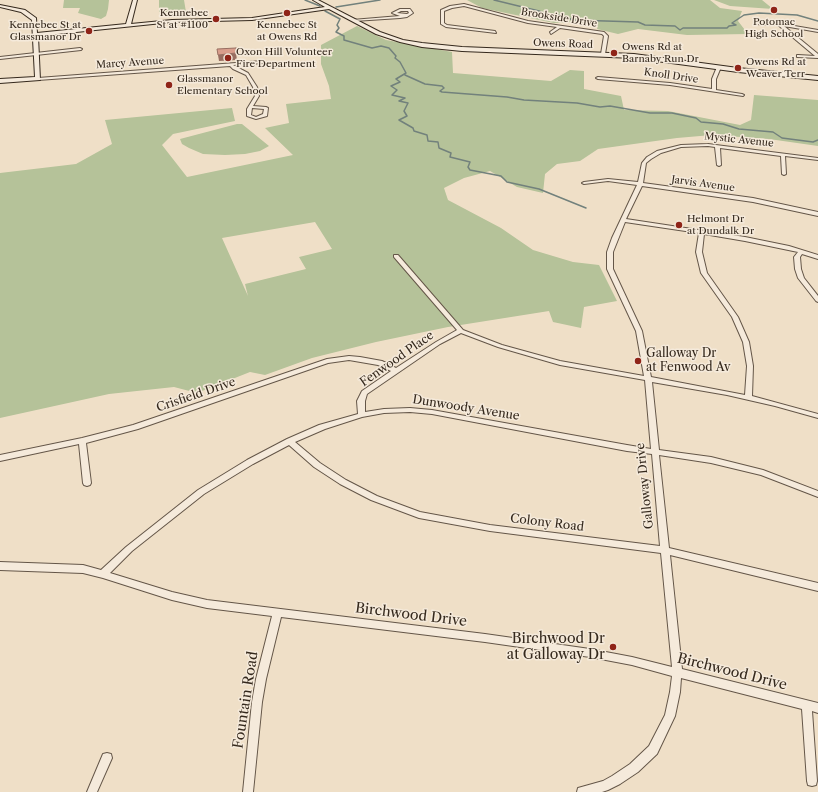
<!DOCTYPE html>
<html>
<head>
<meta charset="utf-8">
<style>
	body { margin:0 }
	canvas { display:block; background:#efdfc7 }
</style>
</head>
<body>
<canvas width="818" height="792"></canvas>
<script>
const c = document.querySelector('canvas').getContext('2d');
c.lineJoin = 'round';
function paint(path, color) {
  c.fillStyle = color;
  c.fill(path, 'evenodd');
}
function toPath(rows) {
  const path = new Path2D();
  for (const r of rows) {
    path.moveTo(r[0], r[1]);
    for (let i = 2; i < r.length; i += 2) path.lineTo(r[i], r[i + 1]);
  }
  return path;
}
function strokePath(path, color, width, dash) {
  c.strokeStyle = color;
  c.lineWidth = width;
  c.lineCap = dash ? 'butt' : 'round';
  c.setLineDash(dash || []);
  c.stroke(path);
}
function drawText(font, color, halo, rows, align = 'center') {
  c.font = font + ' "Libre Caslon Text",serif';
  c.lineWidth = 3;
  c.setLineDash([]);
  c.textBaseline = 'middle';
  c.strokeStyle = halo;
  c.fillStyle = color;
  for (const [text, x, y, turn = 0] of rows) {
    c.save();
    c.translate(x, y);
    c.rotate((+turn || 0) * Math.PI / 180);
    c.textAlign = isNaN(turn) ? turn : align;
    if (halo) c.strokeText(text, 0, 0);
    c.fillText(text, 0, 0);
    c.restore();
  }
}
const green = toPath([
	[64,0,109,0,108,9,106,16,101,19,78,13,80,8,63,8],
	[159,0,184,0,186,12,159,12],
	[467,0,710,0,720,8,742,11,738,21,748,34,687,35,638,29,618,34,597,29,598,26,574,22,554,23,482,8],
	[714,0,762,0,773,9,730,6],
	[357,26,386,40,452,52,453,73,551,81,570,70,584,71,584,89,621,96,624,110,668,111,740,125,751,120,754,95,818,100,818,146,769,139,712,135,677,138,598,149,580,161,557,164,545,174,543,193,517,187,490,171,464,178,444,188,448,200,501,228,533,250,573,262,599,265,617,301,584,307,581,328,553,322,549,311,448,327,376,342,312,358,265,375,250,372,197,393,174,387,109,394,0,418,0,173,76,164,112,144,105,120,232,108,235,121,173,134,162,145,187,177,293,155,265,128,289,123,286,104,331,99,329,86,321,64,321,45],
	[315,222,332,249,299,257,306,269,245,284,248,296,222,238],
	[237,124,242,124,269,146,260,151,245,154,225,155,203,154,189,148,182,144,180,139]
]);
const stream = toPath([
	[305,0,320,6],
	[494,0,539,11,546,15,560,15,573,20,638,22,645,25,675,26,680,30,683,28,727,28,729,26,736,25,732,23,744,15,759,13,797,15,818,21],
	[336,7,380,0],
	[325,11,340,19,337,25,339,28,336,32,344,36,344,40,372,48,381,46,389,48,396,56,395,58,400,62,406,73,396,79,400,82,391,86,397,90,392,95,405,98,399,101,408,103,404,111,407,116,399,120,413,128,414,131,427,135,428,141,438,142,439,148,451,153,450,157,470,162,468,167,470,170,501,176,507,182,539,189,586,208],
	[405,75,425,84,442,86,444,88,440,91,442,92,507,97,524,100,577,103,600,107,610,106,650,113,672,113,696,118,701,122,723,124,739,129,773,132,782,138,813,142,818,140]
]);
const street = toPath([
	[464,4,528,21,604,32,608,36,605,54,603,55,601,54,604,36,602,34,560,28,551,34,550,32,557,27,528,23,464,6,452,8,444,11,444,23,447,25,495,31,496,33,446,27,441,24,441,10,450,6,464,4],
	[400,9,410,9,413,13,407,17,400,18,354,21,352,20,400,16,392,13,400,9],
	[401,11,408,11,409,13,407,14,397,13,401,11],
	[756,22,777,23,818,30,818,32,784,26,818,54,818,58,797,57,797,55,798,55,815,56,778,25,755,24,756,22],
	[80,48,82,49,81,50,0,59,0,57,80,48],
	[262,61,263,61,263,63,233,65,248,73,257,87,259,96,253,106,266,107,268,108,267,116,256,119,247,116,247,109,255,96,253,87,246,75,233,69,230,66,38,80,36,79,38,78,262,61],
	[252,108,264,109,263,114,256,117,251,115,252,108],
	[719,66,721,67,716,79,716,90,742,94,744,95,743,96,670,85,598,79,596,78,598,77,670,83,712,89,712,79,717,67,719,66],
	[708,144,818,158,818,160,785,156,786,174,784,175,782,174,781,156,720,148,721,165,719,166,717,165,715,147,708,146,681,147,661,153,651,159,646,163,643,183,753,198,818,212,818,216,753,202,642,186,626,219,745,237,789,246,818,255,818,259,802,254,800,257,801,269,804,278,818,296,818,302,816,301,798,278,795,269,794,257,798,252,745,241,704,234,702,252,707,273,738,317,749,342,753,366,752,396,818,414,818,418,775,406,727,395,652,382,659,450,711,457,763,470,818,491,818,497,761,475,711,463,659,455,669,548,818,583,818,591,670,555,682,669,818,703,818,713,812,711,817,781,816,785,812,786,808,785,807,781,802,709,681,678,680,692,675,716,657,754,638,772,620,784,608,790,602,792,577,792,578,788,603,781,612,776,630,764,649,746,665,715,670,692,672,676,632,665,590,657,485,642,281,617,266,679,262,702,253,792,243,792,252,702,256,679,272,616,207,608,172,600,103,578,83,573,0,570,0,562,83,565,101,570,126,547,198,490,247,460,287,439,319,425,358,414,357,401,362,391,391,371,378,365,349,360,328,363,138,429,86,443,91,483,90,485,87,486,84,485,83,483,79,444,0,461,0,455,82,438,133,425,327,359,349,356,360,357,382,361,396,368,436,342,457,330,394,257,394,255,398,255,463,330,502,345,560,361,644,376,636,331,607,269,607,252,612,238,637,185,608,181,584,184,582,183,584,182,608,179,638,182,642,163,647,157,657,151,681,145,708,144],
	[625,222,699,233,696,252,701,273,732,317,743,342,747,366,745,395,651,377,642,331,613,269,613,252,625,222],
	[461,333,498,347,560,365,645,380,651,449,627,445,432,410,410,408,384,409,365,412,365,401,367,394,440,344,461,333],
	[410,412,432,414,627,451,652,454,660,546,490,525,420,512,377,496,346,480,320,463,295,442,325,429,362,417,384,413,410,412],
	[289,445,314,467,340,484,371,500,419,518,490,531,661,553,672,667,632,657,590,649,485,634,207,600,172,592,110,573,132,551,204,494,253,464,289,445],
	[107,753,111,754,112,758,97,792,87,792,103,754,107,753]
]);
const secondary = toPath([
	[133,0,137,0,131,24,172,20,252,18,325,7,313,0,318,0,380,32,403,40,422,43,462,47,634,54,738,68,818,76,818,80,738,72,634,58,462,51,422,47,400,42,376,34,329,9,252,20,172,22,38,36,40,80,0,83,0,79,35,77,32,20,21,12,0,7,0,5,25,10,36,18,37,33,126,24,133,0]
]);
const shadedWall = toPath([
	[236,53,237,60,219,61,218,55]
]);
const building = toPath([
	[236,48,236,53,218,55,217,49,236,48]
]);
const markers = [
	[774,10,4,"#8f2418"],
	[287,13,4,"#8f2418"],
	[216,19,4,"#8f2418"],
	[89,31,4,"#8f2418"],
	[614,53,4,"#8f2418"],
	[228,58,4,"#8f2418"],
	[738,68,4,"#8f2418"],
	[169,85,4,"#8f2418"],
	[679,225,4,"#8f2418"],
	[638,361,4,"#8f2418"],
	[613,647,4,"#8f2418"]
];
const farPoinames = [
	["Kennebec",208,13,"right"],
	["St at #1100",208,25,"right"],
	["Potomac",774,22,"center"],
	["High School",774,34,"center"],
	["Kennebec St at",81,25,"right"],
	["Glassmanor Dr",81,37,"right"],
	["Kennebec St",287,25,"center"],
	["at Owens Rd",287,37,"center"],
	["Owens Rd at",622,47],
	["Barnaby Run Dr",622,59],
	["Oxon Hill Volunteer",236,52],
	["Fire Department",236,64],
	["Owens Rd at",746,62],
	["Weaver Terr",746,74],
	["Glassmanor",177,79],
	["Elementary School",177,91],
	["Helmont Dr",687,219],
	["at Dundalk Dr",687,231]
];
const farStreetnames = [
	["Brookside Drive",559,18,9],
	["Owens Road",563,44,2],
	["Marcy Avenue",130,63,-4],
	["Knoll Drive",671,76,8],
	["Mystic Avenue",739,140,6],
	["Jarvis Avenue",703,184,8]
];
const poiNames = [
	["Galloway Dr",646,354],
	["at Fenwood Av",646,368]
];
const streetNames = [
	["Fenwood Place",397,359,-35],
	["Crisfield Drive",196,395,-19],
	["Dunwoody Avenue",466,408,9],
	["Galloway Drive",645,486,-96],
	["Colony Road",547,523,7]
];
const nearStreetnames = [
	["Birchwood Drive",411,615,7],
	["Birchwood Drive",732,672,14],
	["Fountain Road",246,700,-81]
];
const nearPoinames = [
	["Birchwood Dr",605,639],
	["at Galloway Dr",605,655]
];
paint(green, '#b5c299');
strokePath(stream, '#72817c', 1.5);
strokePath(street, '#645648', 2);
strokePath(secondary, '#35291d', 2);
paint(street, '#f5eadb');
paint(secondary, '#f5eadb');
paint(shadedWall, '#986e61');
paint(building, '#d99d8b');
strokePath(building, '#986e61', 1);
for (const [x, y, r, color] of markers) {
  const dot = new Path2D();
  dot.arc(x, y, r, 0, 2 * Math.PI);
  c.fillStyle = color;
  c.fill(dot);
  strokePath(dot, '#f5eadb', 1.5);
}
drawText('10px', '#35291d', '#f5eadb', farPoinames, 'left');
drawText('10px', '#35291d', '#f5eadb', farStreetnames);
drawText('12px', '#35291d', '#f5eadb', poiNames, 'left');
drawText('12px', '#35291d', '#f5eadb', streetNames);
drawText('14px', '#35291d', '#f5eadb', nearStreetnames);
drawText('14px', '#35291d', '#f5eadb', nearPoinames, 'right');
</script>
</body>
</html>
